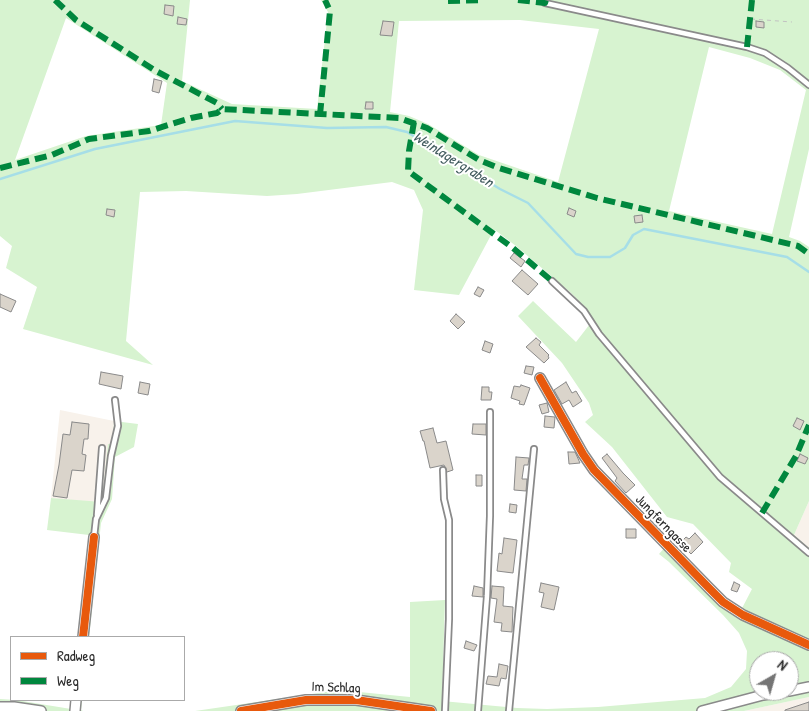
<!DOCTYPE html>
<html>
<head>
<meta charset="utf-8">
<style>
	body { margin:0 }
	#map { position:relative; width:809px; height:711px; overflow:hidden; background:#fff; font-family:"Patrick Hand",sans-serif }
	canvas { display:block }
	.legend { position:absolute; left:10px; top:636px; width:175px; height:65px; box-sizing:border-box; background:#fff; border:1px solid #aaa; margin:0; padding:6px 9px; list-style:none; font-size:15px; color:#2b2b2b }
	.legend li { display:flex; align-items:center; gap:10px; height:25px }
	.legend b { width:25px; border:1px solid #aaa }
	.north { position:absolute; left:749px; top:651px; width:50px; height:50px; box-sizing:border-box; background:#fff; border:1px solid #aaa; border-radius:50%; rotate:38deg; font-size:14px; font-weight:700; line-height:20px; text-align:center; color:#2b2b2b }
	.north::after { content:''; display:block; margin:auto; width:18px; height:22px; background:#757575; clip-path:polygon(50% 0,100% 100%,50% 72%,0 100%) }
</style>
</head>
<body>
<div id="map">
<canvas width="809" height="711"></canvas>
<ul class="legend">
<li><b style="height:6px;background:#e8590c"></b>Radweg</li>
<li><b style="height:6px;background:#00873e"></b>Weg</li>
</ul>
<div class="north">N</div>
</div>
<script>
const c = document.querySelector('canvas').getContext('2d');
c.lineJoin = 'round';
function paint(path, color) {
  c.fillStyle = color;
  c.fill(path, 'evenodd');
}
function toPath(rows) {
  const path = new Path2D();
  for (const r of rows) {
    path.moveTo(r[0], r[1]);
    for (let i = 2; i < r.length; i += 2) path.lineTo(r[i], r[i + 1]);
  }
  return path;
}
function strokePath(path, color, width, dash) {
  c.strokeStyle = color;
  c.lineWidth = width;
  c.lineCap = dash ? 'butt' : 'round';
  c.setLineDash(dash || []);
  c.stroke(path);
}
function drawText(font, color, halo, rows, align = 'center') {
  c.font = font + ' "Patrick Hand",sans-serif';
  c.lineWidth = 4;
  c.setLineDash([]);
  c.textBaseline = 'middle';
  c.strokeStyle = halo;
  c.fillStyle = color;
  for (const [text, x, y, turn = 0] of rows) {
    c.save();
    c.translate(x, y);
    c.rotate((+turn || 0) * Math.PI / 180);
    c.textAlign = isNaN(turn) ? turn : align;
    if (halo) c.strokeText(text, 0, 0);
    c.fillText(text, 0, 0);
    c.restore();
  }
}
const built = toPath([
	[60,410,114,421,113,444,108,445,102,503,51,498],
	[809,501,809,548,794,535],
	[809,697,809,711,744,711,804,698]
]);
const green = toPath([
	[0,0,190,0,182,81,232,104,317,109,328,12,321,0,809,0,809,149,789,237,800,241,809,247,809,501,794,535,809,548,809,697,744,711,195,711,339,690,410,697,410,602,445,600,442,701,517,708,547,709,598,707,705,698,731,687,746,669,747,651,739,633,723,615,669,562,659,554,666,546,739,614,752,589,729,572,731,563,693,524,667,517,612,447,585,422,593,415,589,403,562,363,518,316,533,301,576,342,593,320,585,307,570,292,516,246,495,230,490,237,459,295,414,290,423,210,414,190,392,182,297,194,267,196,186,191,140,192,126,341,153,365,23,329,37,287,6,268,12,246,0,236],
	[66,18,167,83,161,125,86,136,15,160],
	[520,20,599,29,558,182,479,155,428,124,409,116,390,112,399,21],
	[709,47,750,58,780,70,806,90,772,234,669,211],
	[759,661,789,661,789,691,759,691],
	[114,421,138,424,134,447,115,457,112,499,101,523,89,637,79,637,89,535,47,530,51,498,102,502,108,444,113,444],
	[0,699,16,700,71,709,72,700,82,700,81,710,83,711,0,711]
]);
const stream = toPath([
	[0,179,95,149,235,121,327,128,386,127,407,132,500,189,528,203,576,254,588,257,610,257,625,248,633,235,644,229,787,257,809,272]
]);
const building = toPath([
	[165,5,174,6,173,16,164,14,165,5],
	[178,17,187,19,186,25,177,24,178,17],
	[383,21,394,22,392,36,380,35,383,21],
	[756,21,764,22,764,28,756,27,756,21],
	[154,79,162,81,159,93,152,91,154,79],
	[366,102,373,102,373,109,365,109,366,102],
	[569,208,576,211,574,217,567,214,569,208],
	[107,209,115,210,114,217,106,215,107,209],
	[642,215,643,222,635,223,634,216,642,215],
	[514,253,525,261,521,267,510,258,514,253],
	[522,270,538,284,528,295,512,281,522,270],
	[478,287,484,290,480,297,474,294,478,287],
	[0,294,16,301,11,312,0,307,0,294],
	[456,314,465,322,458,329,450,321,456,314],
	[536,338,541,342,539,345,549,355,548,356,549,358,544,363,526,347,536,338],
	[485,341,493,344,490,353,482,350,485,341],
	[526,366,534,367,532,375,524,373,526,366],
	[101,372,123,376,121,389,99,384,101,372],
	[140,382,150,384,148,395,138,393,140,382],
	[566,382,572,393,576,391,582,401,573,407,569,400,562,404,554,390,566,382],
	[521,385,530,388,524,405,519,404,520,401,511,398,514,386,520,387,521,385],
	[482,387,489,387,489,392,492,392,491,400,481,400,482,387],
	[547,403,549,412,542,414,539,405,547,403],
	[545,416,555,417,554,428,544,427,545,416],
	[797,418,804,421,800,430,793,426,797,418],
	[72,422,89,424,88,439,84,439,82,454,86,455,84,471,72,470,67,498,53,496,59,465,63,434,70,435,72,422],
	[473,424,486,424,486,435,472,434,473,424],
	[433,428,437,443,446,441,453,470,447,472,444,465,430,468,424,441,423,441,420,431,433,428],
	[568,452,575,452,580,463,569,464,568,452],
	[607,454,623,473,635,485,626,493,615,481,617,478,602,458,607,454],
	[800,454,808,458,805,464,797,461,800,454],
	[516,457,529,458,528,465,524,465,522,479,527,479,526,491,514,490,516,457],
	[476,475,482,475,482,486,476,486,476,475],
	[510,504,517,505,516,513,509,512,510,504],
	[626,529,636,529,636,538,626,538,626,529],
	[695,533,703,542,691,554,680,543,686,537,689,539,695,533],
	[504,538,517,540,513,573,497,571,499,553,502,554,504,538],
	[734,582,740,585,737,592,731,590,734,582],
	[541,583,559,587,554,610,541,607,544,593,539,592,541,583],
	[474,586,483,588,483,597,472,596,474,586],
	[492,586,504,587,503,606,513,607,512,632,501,631,502,623,494,622,497,599,491,598,492,586],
	[466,641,477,645,474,651,464,648,466,641],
	[499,664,508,666,506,679,501,678,499,686,486,684,488,676,497,677,499,664],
	[809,702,809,711,785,711,785,710,809,702]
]);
const path = toPath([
	[751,19,792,22]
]);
const lane = toPath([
	[545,3,747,47,765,53,788,68,809,85],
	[552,281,584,311,599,334,720,477,809,553],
	[443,470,444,499,449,520,449,619,445,711],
	[97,515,102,448],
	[94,537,96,519,106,498,111,456,118,426,115,400],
	[478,711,487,596,490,516,490,412],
	[509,711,534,449]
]);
const street = toPath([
	[540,378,583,454,594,470,709,588,723,602,743,615,809,645],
	[83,637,94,537],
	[789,691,809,687],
	[0,707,14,707,41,711],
	[75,711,76,700],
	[241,711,306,700,356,700,431,711],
	[702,711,763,695,788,691]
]);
const quiet = toPath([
	[55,0,76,20,156,71,217,103,222,109],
	[518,0,545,3,546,0],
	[448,1,484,0],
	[747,47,752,0],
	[320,115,330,11,325,0],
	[414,122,409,151,408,171,513,248,552,281],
	[0,168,52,155,89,139,149,131,191,118,217,113,222,109,399,118,427,128,479,160,499,168,597,198,798,246,809,254],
	[762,513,796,456,809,425]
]);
const cycleway = toPath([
	[540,378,583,454,594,470,709,588,723,602,743,615,809,645],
	[83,637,94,537],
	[241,711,306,700,356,700,431,711]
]);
const streetNames = [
	["Jungferngasse",663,524,46],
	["Im Schlag",336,688,2]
];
const waterNames = [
	["Weinlagergraben",453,160,32]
];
paint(built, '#f8f2eb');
paint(green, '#d7f3d0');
strokePath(stream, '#a6dee7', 2.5);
paint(building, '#dad4cb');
strokePath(building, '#8a8a8a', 1);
strokePath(lane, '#8a8a8a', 8);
strokePath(street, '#8a8a8a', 12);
strokePath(path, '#c2c2c2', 1, [4, 4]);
strokePath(lane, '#fff', 4.5);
strokePath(street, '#fff', 9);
strokePath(quiet, '#00873e', 6, [12, 6]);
strokePath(cycleway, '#e8590c', 8);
drawText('14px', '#2b2b2b', '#fff', streetNames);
drawText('italic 15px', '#445d60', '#fff', waterNames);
</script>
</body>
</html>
